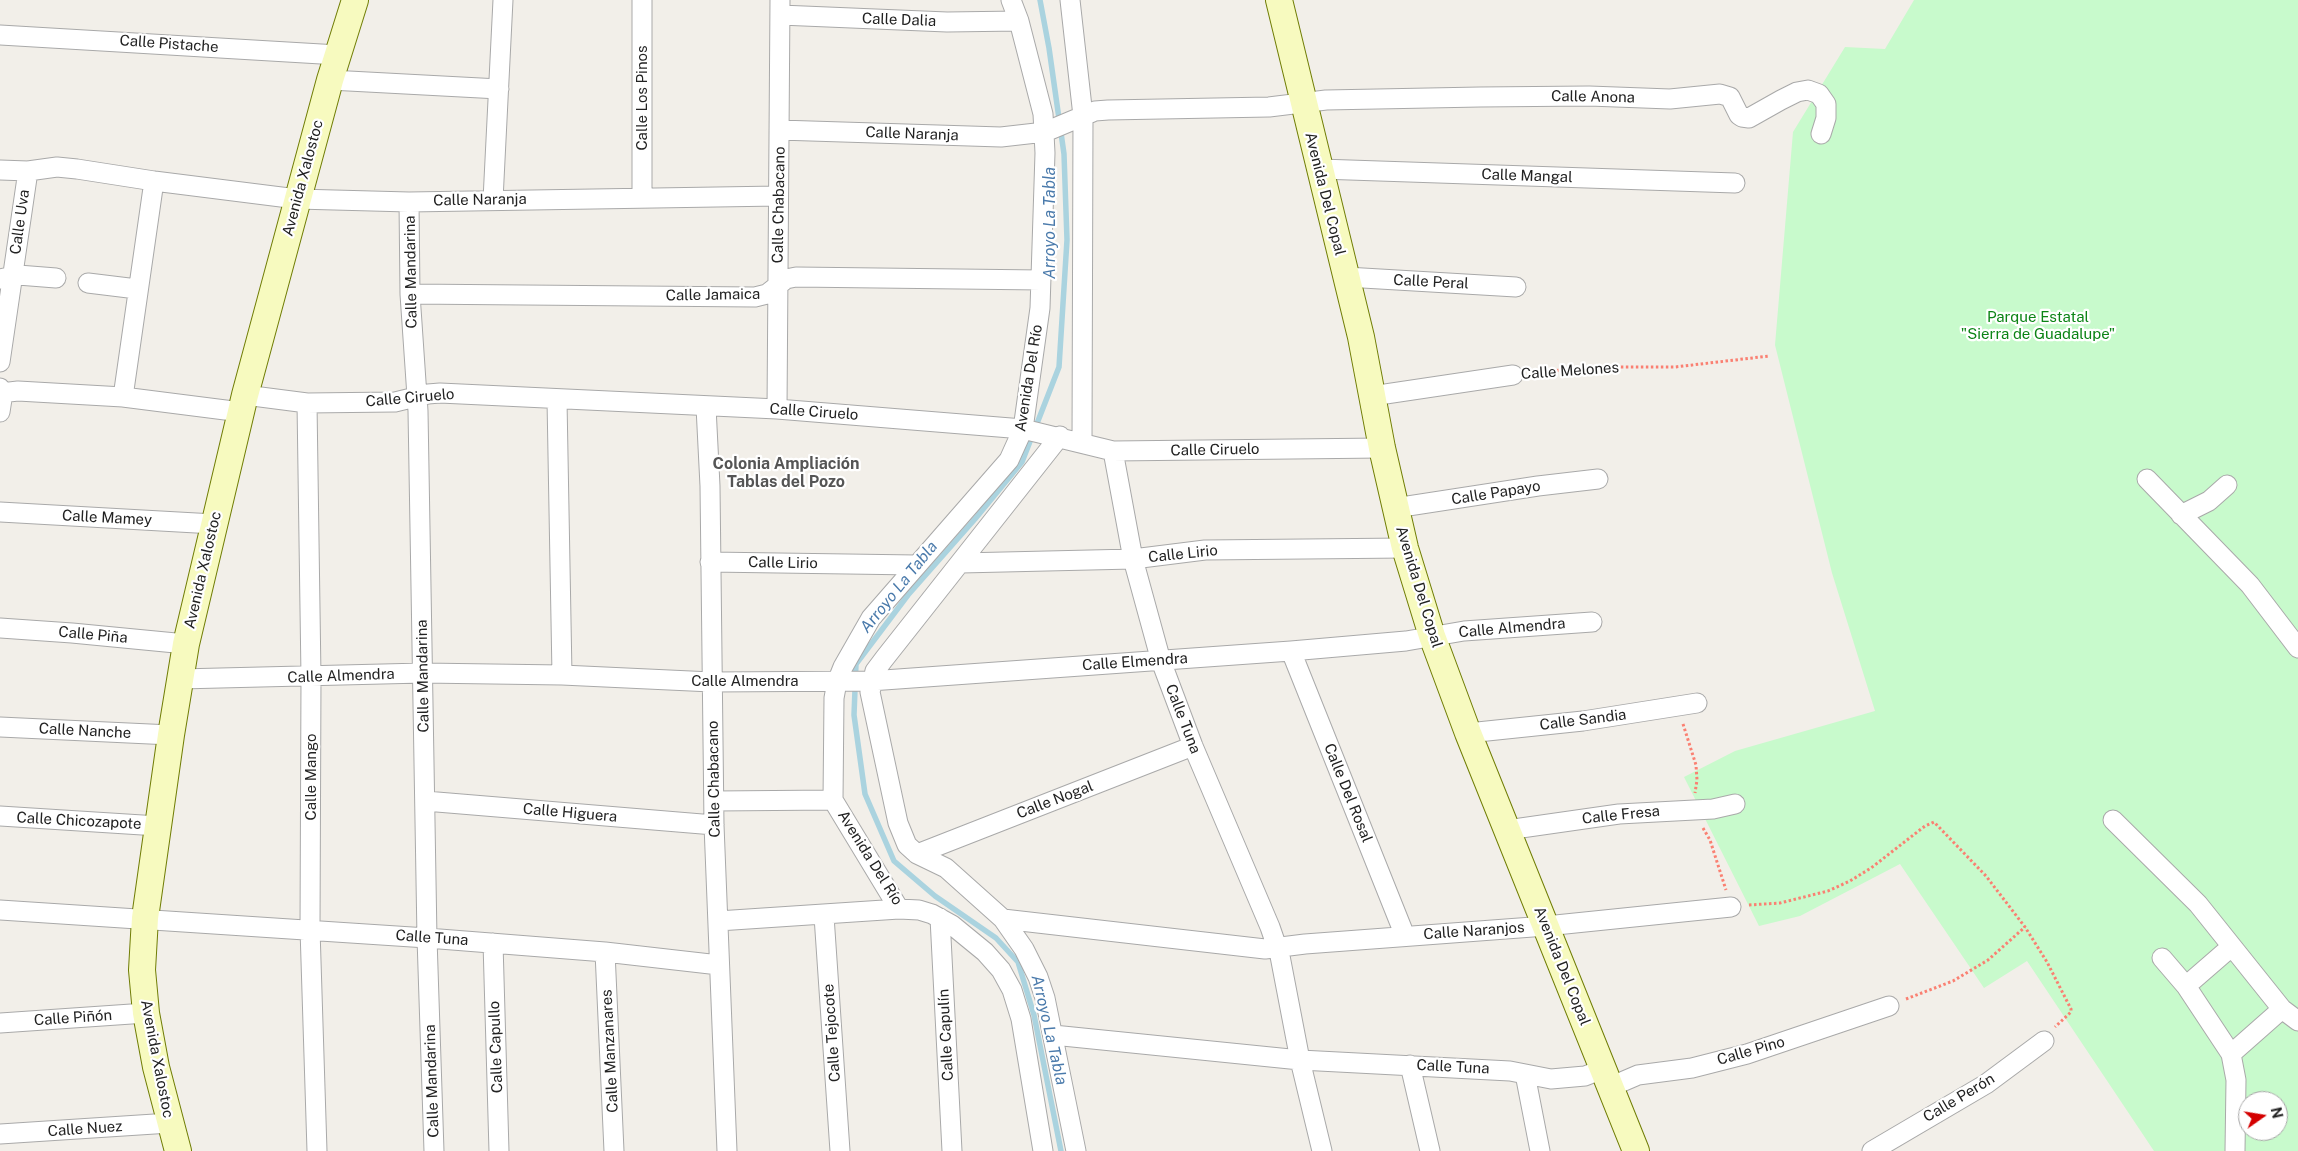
<!DOCTYPE html>
<html>
<head>
<meta charset="utf-8">
<style>
	body { margin:0 }
	#map { position:relative; width:2298px; height:1151px; overflow:hidden; background:#f2efe9; font-family:"Public Sans",sans-serif }
	canvas { display:block }
	.north { position:absolute; left:2238px; top:1091px; width:50px; height:50px; box-sizing:border-box; background:#fff; border:1px solid #a7a7a7; border-radius:50%; rotate:77deg; font-size:14px; font-weight:700; line-height:20px; text-align:center; color:#222 }
	.north::after { content:''; display:block; margin:auto; width:18px; height:22px; background:#d40000; clip-path:polygon(50% 0,100% 100%,50% 72%,0 100%) }
</style>
</head>
<body>
<div id="map">
<canvas width="2298" height="1151"></canvas>
<div class="north">N</div>
</div>
<script>
const c = document.querySelector('canvas').getContext('2d');
c.lineJoin = 'round';
function paint(path, color) {
  c.fillStyle = color;
  c.fill(path, 'evenodd');
}
function toPath(rows) {
  const path = new Path2D();
  for (const r of rows) {
    path.moveTo(r[0], r[1]);
    for (let i = 2; i < r.length; i += 2) path.lineTo(r[i], r[i + 1]);
  }
  return path;
}
function strokePath(path, color, width, dash) {
  c.strokeStyle = color;
  c.lineWidth = width;
  c.lineCap = dash ? 'butt' : 'round';
  c.setLineDash(dash || []);
  c.stroke(path);
}
function drawText(font, color, halo, rows, align = 'center') {
  c.font = font + ' "Public Sans",sans-serif';
  c.lineWidth = 4.5;
  c.setLineDash([]);
  c.textBaseline = 'middle';
  c.strokeStyle = halo;
  c.fillStyle = color;
  for (const [text, x, y, turn = 0] of rows) {
    c.save();
    c.translate(x, y);
    c.rotate((+turn || 0) * Math.PI / 180);
    c.textAlign = isNaN(turn) ? turn : align;
    if (halo) c.strokeText(text, 0, 0);
    c.fillText(text, 0, 0);
    c.restore();
  }
}
const park = toPath([
	[1914,0,2298,0,2298,1151,2154,1151,2027,961,1984,988,1900,864,1800,916,1759,926,1684,777,1735,751,1875,711,1832,573,1775,345,1793,132,1845,47,1885,49],
	[2248,1101,2278,1101,2278,1131,2248,1131]
]);
const stream = toPath([
	[1040,0,1049,48,1064,154,1067,240,1059,367,1022,462,975,519,908,595,856,664,854,715,865,794,894,861,935,896,996,938,1018,962,1034,1015,1061,1151]
]);
const path = toPath([
	[1531,372,1610,367,1675,367,1769,356],
	[1683,724,1696,765,1697,780,1695,793],
	[1703,828,1710,840,1726,890],
	[1749,905,1780,903,1828,891,1850,881,1871,868,1925,826,1934,822,1986,876,2025,927,2047,962,2071,1009,2071,1012,2055,1027],
	[1906,999,1953,981,1988,960,2025,927]
]);
const street = toPath([
	[1011,0,1019,21,1043,114,1045,153,1040,308,1023,429,1009,460,871,618,843,667,837,682,834,698,833,800,899,909,919,910,932,914,952,925,985,952,1001,970,1012,990,1021,1019,1043,1151],
	[1070,0,1083,116,1082,443],
	[780,15,947,22,1019,21],
	[0,35,338,55],
	[330,80,499,89],
	[779,130,1001,137,1045,132,1095,111,1108,110,1269,107,1326,100,1480,97,1589,96,1670,99,1720,94,1730,97,1739,115,1742,117,1749,118,1781,100,1797,92,1808,90,1819,94,1826,104,1826,118,1821,134],
	[1320,169,1735,183],
	[0,170,28,171,57,167,77,169,154,181,297,199,409,202,778,196],
	[642,197,642,0],
	[493,200,503,0],
	[409,202,410,294,418,411,427,938,434,1151],
	[1346,277,1516,287],
	[0,279,18,275,56,278],
	[88,283,137,289],
	[410,294,755,297,767,294,786,279,796,277,1041,280],
	[0,362,28,171],
	[0,388,2,399,0,412],
	[0,393,18,391,123,397,241,412],
	[245,395,307,403,395,402,428,394,440,393,777,409,1023,429,1113,451,1382,448],
	[1372,396,1513,375],
	[123,397,154,181],
	[557,400,562,675],
	[307,403,311,677,310,929,317,1151],
	[706,407,710,486,714,825,727,1151],
	[777,409,780,0],
	[1060,436,884,659,875,671,870,692,898,823,907,845,917,854,946,868,1003,919,1024,949,1038,977,1045,998,1076,1151],
	[1113,451,1133,559,1161,661,1193,746,1270,927,1280,956,1300,1060,1322,1151],
	[2147,479,2250,585,2298,648],
	[1395,508,1538,486,1598,479],
	[0,512,214,524],
	[2181,515,2209,501,2227,485],
	[710,562,916,565],
	[961,563,1133,559,1205,550,1405,548],
	[0,628,72,633,186,644],
	[1291,651,1405,936],
	[180,679,423,673,562,675,712,682,870,681,1291,651,1406,641,1464,631,1592,622],
	[0,727,171,735],
	[1468,733,1583,721,1697,703],
	[425,801,714,825],
	[715,801,833,800],
	[0,816,158,826],
	[2113,820,2198,904,2282,1009,2298,1021],
	[1507,830,1619,814,1713,809,1735,804],
	[917,854,1193,746],
	[0,910,427,938,605,952,719,965],
	[824,916,840,1151],
	[940,918,952,1151],
	[1003,919,1265,949,1305,944,1546,926,1731,907],
	[718,921,899,909],
	[493,943,499,1151],
	[605,952,614,1151],
	[2162,958,2186,986,2231,1054],
	[2186,986,2231,947],
	[0,1023,146,1013],
	[1053,1035,1300,1060,1510,1071,1551,1079,1585,1076,1603,1069],
	[1410,1065,1430,1151],
	[1525,1074,1540,1151],
	[1610,1087,1638,1075,1692,1068,1747,1054,1889,1006],
	[0,1134,170,1123],
	[1872,1151,1986,1084,2044,1041],
	[2235,1151,2236,1080,2231,1054,2282,1009]
]);
const secondary = toPath([
	[1279,0,1361,337,1382,448,1405,548,1432,636,1468,733,1636,1151],
	[178,1151,156,1067,146,1013,142,970,145,918,171,735,186,644,245,395,330,80,355,0]
]);
const streetNames = [
	["Calle Dalia",899,20,2],
	["Calle Pistache",169,44,4],
	["Calle Anona",1593,97,1],
	["Calle Los Pinos",642,98,-90],
	["Calle Naranja",912,134,2],
	["Calle Mangal",1527,176,2],
	["Avenida Xalostoc",303,178,-75],
	["Avenida Del Copal",1325,194,76],
	["Calle Naranja",480,200,-1],
	["Calle Chabacano",779,205,-89],
	["Calle Uva",20,222,-82],
	["Calle Mandarina",411,272,-91],
	["Calle Peral",1431,282,3],
	["Calle Jamaica",713,295,-1],
	["Calle Melones",1570,371,-4],
	["Avenida Del Río",1029,378,-81],
	["Calle Ciruelo",410,398,-5],
	["Calle Ciruelo",814,412,4],
	["Calle Ciruelo",1215,450,-1],
	["Calle Papayo",1496,493,-9],
	["Calle Mamey",107,518,3],
	["Calle Lirio",1183,554,-6],
	["Calle Lirio",783,563,1],
	["Avenida Xalostoc",203,570,-77],
	["Avenida Del Copal",1419,587,73],
	["Calle Almendra",1512,628,-5],
	["Calle Piña",93,635,5],
	["Calle Elmendra",1135,662,-4],
	["Calle Almendra",341,676,-2],
	["Calle Mandarina",423,676,-91],
	["Calle Almendra",745,681],
	["Calle Tuna",1183,719,69],
	["Calle Sandia",1583,720,-7],
	["Calle Nanche",85,731,3],
	["Calle Mango",311,777,-90],
	["Calle Chabacano",714,779,-91],
	["Calle Del Rosal",1348,793,68],
	["Calle Nogal",1055,800,-21],
	["Calle Higuera",570,813,5],
	["Calle Fresa",1621,815,-6],
	["Calle Chicozapote",79,821,3],
	["Avenida Del Río",870,858,58],
	["Calle Naranjos",1474,931,-4],
	["Calle Tuna",432,938,4],
	["Avenida Del Copal",1562,966,68],
	["Calle Piñón",73,1018,-4],
	["Calle Tejocote",832,1033,-94],
	["Calle Capulín",946,1035,-93],
	["Calle Capullo",496,1047,-92],
	["Calle Manzanares",610,1051,-93],
	["Calle Pino",1751,1051,-16],
	["Avenida Xalostoc",157,1059,79],
	["Calle Tuna",1453,1067,3],
	["Calle Mandarina",432,1081,-92],
	["Calle Perón",1959,1098,-31],
	["Calle Nuez",85,1129,-4]
];
const parkNames = [
	["Parque Estatal",2038,317],
	["\"Sierra de Guadalupe\"",2038,334]
];
const waterNames = [
	["Arroyo La Tabla",1050,223,-90],
	["Arroyo La Tabla",899,587,-51],
	["Arroyo La Tabla",1049,1030,77]
];
const neighbourhoodNames = [
	["Colonia Ampliación",786,464],
	["Tablas del Pozo",786,482]
];
paint(park, '#c8facc');
strokePath(stream, '#aad3df', 5.5);
strokePath(street, '#a9a9a9', 21);
strokePath(secondary, '#707d05', 28);
strokePath(path, '#fa8072', 3, [2.5, 2.5]);
strokePath(street, '#fff', 19);
strokePath(secondary, '#f7fabf', 26);
drawText('15px', '#222', '#fff', streetNames);
drawText('15px', '#0c8416', '#fff', parkNames);
drawText('italic 16px', '#4a7aab', '#fff', waterNames);
drawText('bold 16px', '#555', '#fff', neighbourhoodNames);
</script>
</body>
</html>
